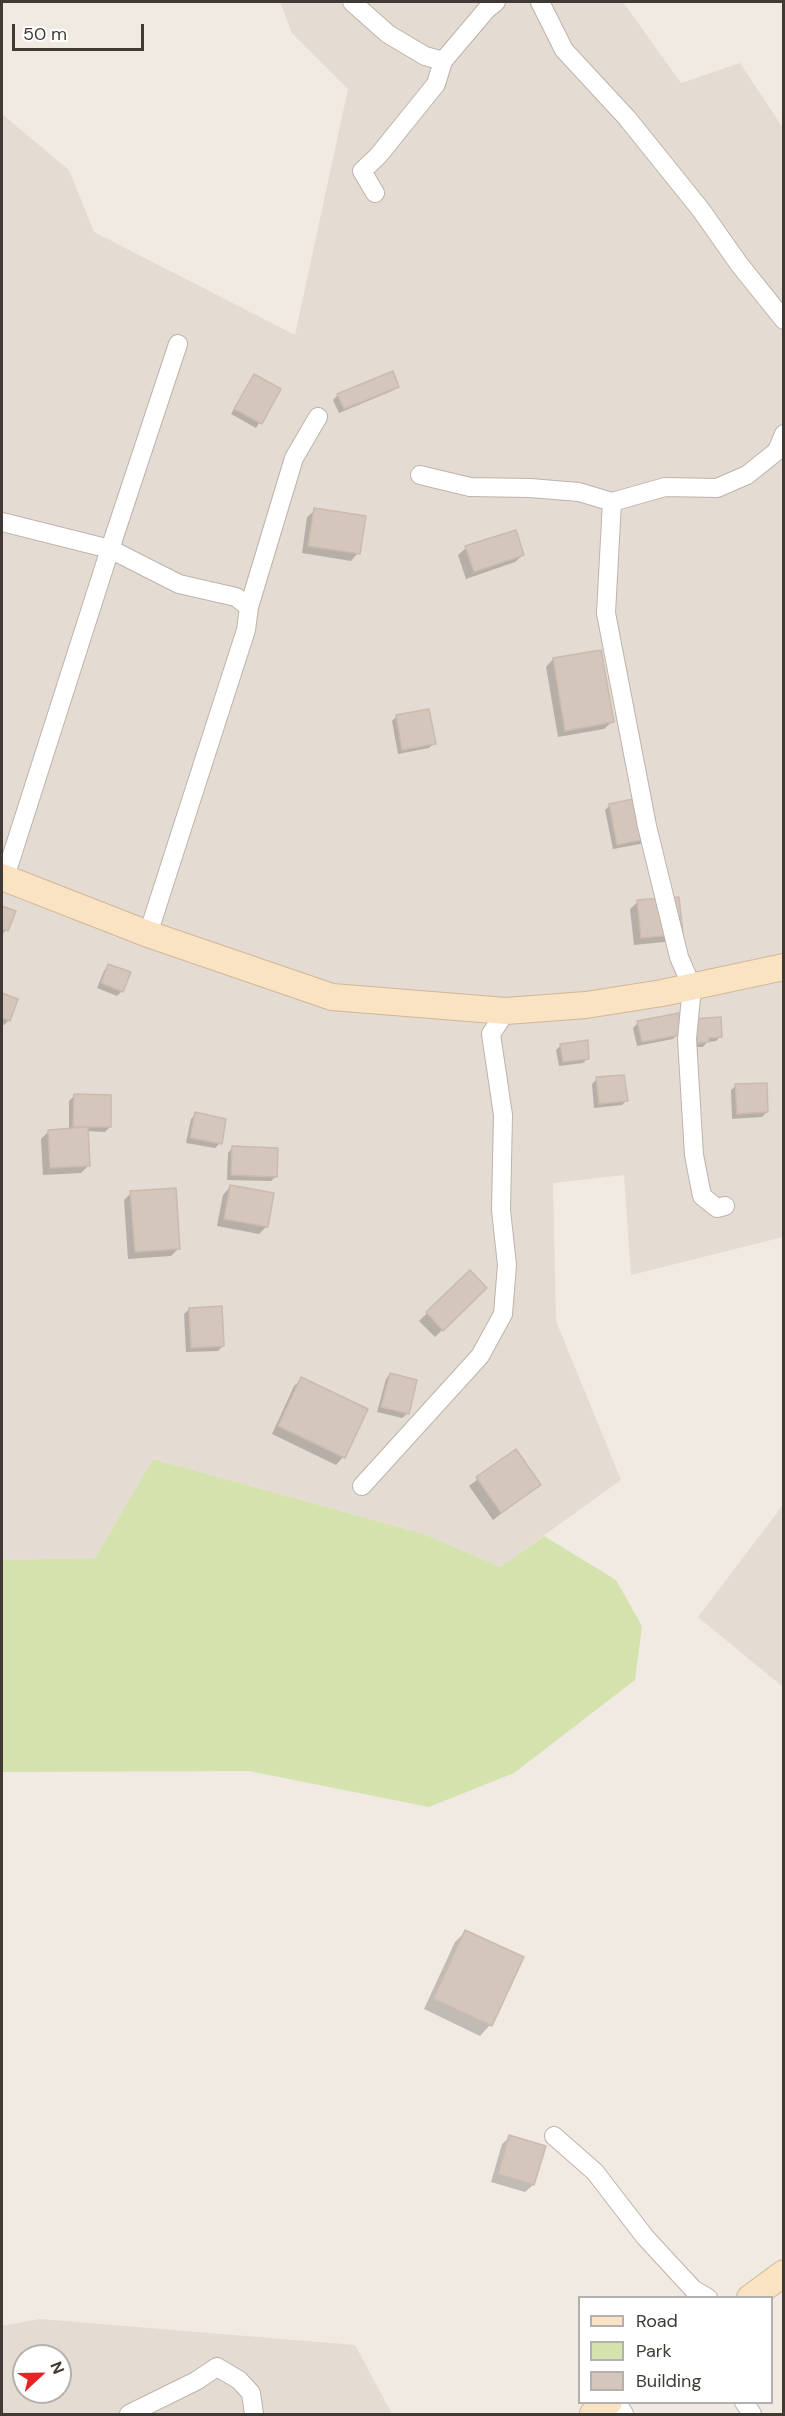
<!DOCTYPE html>
<html>
<head>
<meta charset="utf-8">
<style>
	body { margin:0 }
	#map { position:relative; width:785px; height:2416px; overflow:hidden; background:#f0eae3; font-family:"DM Sans",sans-serif }
	canvas { display:block }
	.frame { position:absolute; inset:0; border:3px solid #413a34; pointer-events:none }
	.legend { position:absolute; left:578px; top:2296px; width:195px; height:108px; box-sizing:border-box; background:#fff; border:2px solid #b3b0ae; margin:0; padding:8px 10px; list-style:none; font-size:18px; color:#413a34 }
	.legend li { display:flex; align-items:center; gap:12px; height:30px }
	.legend b { width:30px; border:2px solid #b3b0ae }
	.north { position:absolute; left:12px; top:2344px; width:60px; height:60px; box-sizing:border-box; background:#fff; border:2px solid #b3b0ae; border-radius:50%; rotate:68deg; font-size:16px; font-weight:700; line-height:24px; text-align:center; color:#413a34 }
	.north::after { content:''; display:block; margin:auto; width:21px; height:27px; background:#e92227; clip-path:polygon(50% 0,100% 100%,50% 72%,0 100%) }
	.scale { position:absolute; left:12px; top:24px; width:132px; height:27px; box-sizing:border-box; border:3px solid #413a34; border-top:0; padding-left:8px; font-size:18px; line-height:21px; white-space:nowrap; color:#413a34; -webkit-text-stroke:4px #fff; paint-order:stroke }
</style>
</head>
<body>
<div id="map">
<canvas width="785" height="2416"></canvas>
<div class="frame"></div>
<ul class="legend">
<li><b style="height:8px;background:#fae3c3"></b>Road</li>
<li><b style="height:16px;background:#d4e2ae"></b>Park</li>
<li><b style="height:16px;background:#d4c6bd"></b>Building</li>
</ul>
<div class="north">N</div>
<div class="scale">50 m</div>
</div>
<script>
const c = document.querySelector('canvas').getContext('2d');
c.lineJoin = 'round';
function paint(path, color) {
  c.fillStyle = color;
  c.fill(path, 'evenodd');
}
function toPath(rows) {
  const path = new Path2D();
  for (const r of rows) {
    path.moveTo(r[0], r[1]);
    for (let i = 2; i < r.length; i += 2) path.lineTo(r[i], r[i + 1]);
  }
  return path;
}
function strokePath(path, color, width, dash) {
  c.strokeStyle = color;
  c.lineWidth = width;
  c.lineCap = dash ? 'butt' : 'round';
  c.setLineDash(dash || []);
  c.stroke(path);
}
const residential = toPath([
	[280,2,623,2,681,83,740,63,783,128,783,1237,631,1275,624,1175,553,1183,556,1321,621,1480,500,1567,424,1534,153,1459,95,1558,2,1560,2,114,69,170,94,232,295,335,348,89,292,33],
	[783,1505,783,1687,698,1617],
	[40,2319,355,2345,392,2414,2,2414,2,2326],
	[24,2356,60,2356,60,2392,24,2392]
]);
const green = toPath([
	[153,1459,424,1534,500,1567,544,1536,616,1580,642,1626,635,1680,514,1773,429,1807,249,1771,2,1772,2,1560,95,1558]
]);
const shadow = toPath([
	[254,376,279,390,256,428,231,414],
	[397,386,392,391,339,413,333,400,338,395],
	[315,510,358,553,351,561,302,553,307,517],
	[466,548,523,555,515,562,466,579,458,555],
	[553,659,612,722,604,729,558,737,546,667],
	[397,716,434,743,429,748,398,754,392,721],
	[610,805,644,839,640,844,613,849,605,810],
	[638,902,674,941,634,945,630,909],
	[2,907,14,912,6,930,2,935],
	[108,966,122,991,117,996,97,988,104,971],
	[2,994,16,1000,9,1020,4,1025,2,1024],
	[638,1023,678,1034,673,1039,637,1046,633,1028],
	[687,1025,721,1036,716,1041,707,1042,703,1047,693,1047],
	[561,1045,588,1058,583,1063,559,1066,556,1050],
	[597,1079,627,1100,622,1105,594,1108,592,1084],
	[736,1086,767,1112,762,1117,732,1119,731,1090],
	[74,1096,110,1127,105,1132,86,1131,89,1165,81,1173,43,1175,41,1139,48,1132,69,1130,69,1101],
	[196,1114,220,1143,215,1148,186,1143,191,1119],
	[232,1148,276,1176,271,1181,227,1180,228,1153],
	[230,1187,267,1226,259,1234,217,1226,223,1195],
	[131,1193,179,1248,171,1256,128,1259,124,1200],
	[470,1272,485,1288,435,1337,419,1321],
	[189,1309,223,1346,218,1351,186,1352,184,1314],
	[390,1374,416,1381,407,1414,402,1418,377,1412,386,1379],
	[302,1379,366,1410,343,1457,336,1465,272,1434,294,1386],
	[515,1451,539,1485,493,1520,469,1486],
	[466,1931,522,1958,490,2025,480,2036,424,2009,455,1942],
	[510,2137,533,2185,525,2192,491,2182,502,2144],
	[24,2377,24,2392,29,2392,21,2395,16,2383]
]);
const building = toPath([
	[393,371,399,387,344,409,337,394,393,371],
	[254,374,281,389,262,424,234,409,254,374],
	[314,508,366,516,360,554,308,546,314,508],
	[516,530,524,555,474,572,465,546,516,530],
	[601,650,614,722,565,731,553,658,601,650],
	[429,709,436,744,402,750,396,715,429,709],
	[638,798,646,839,617,845,609,804,638,798],
	[679,897,683,934,641,938,637,900,679,897],
	[2,906,16,911,8,931,2,929,2,906],
	[108,964,131,972,123,992,101,983,108,964],
	[2,993,18,999,10,1021,2,1018,2,993],
	[679,1013,680,1035,642,1042,637,1021,679,1013],
	[721,1017,722,1037,709,1038,709,1042,697,1043,697,1038,692,1039,691,1019,721,1017],
	[588,1040,589,1059,563,1062,560,1044,588,1040],
	[624,1075,628,1101,599,1104,596,1077,624,1075],
	[767,1083,768,1112,737,1114,735,1084,767,1083],
	[74,1094,111,1095,111,1127,73,1127,74,1094],
	[195,1112,226,1119,222,1144,190,1138,195,1112],
	[88,1127,90,1166,50,1168,48,1130,88,1127],
	[232,1146,278,1148,277,1177,231,1175,232,1146],
	[230,1185,274,1193,268,1227,224,1219,230,1185],
	[176,1188,180,1249,135,1252,130,1191,176,1188],
	[470,1270,487,1288,443,1331,426,1312,470,1270],
	[222,1306,224,1346,191,1348,189,1308,222,1306],
	[390,1373,417,1380,409,1414,381,1407,390,1373],
	[301,1377,368,1409,345,1458,278,1426,301,1377],
	[516,1449,541,1485,501,1513,476,1477,516,1449],
	[465,1930,524,1957,492,2026,433,1999,465,1930],
	[509,2135,546,2146,534,2185,498,2174,509,2135]
]);
const street = toPath([
	[352,2,388,34,425,56,443,61,487,9,496,2],
	[540,2,564,50,627,118,701,210,739,264,784,320],
	[375,193,362,171,378,156,436,84,443,61],
	[420,475,470,487,530,488,579,492,612,502],
	[2,522,110,549,5,877],
	[249,607,294,458,318,417],
	[148,934,246,630,249,607,236,597,179,584,110,549,178,344],
	[725,1206,717,1208,702,1196,694,1155,687,1039,692,987,679,957,647,826,606,613,612,502,665,487,717,488,747,475,777,451,784,434],
	[362,1486,480,1356,503,1314,507,1265,501,1210,503,1115,491,1034,506,1011],
	[554,2136,595,2172,645,2237,693,2289,708,2298],
	[617,2402,624,2414],
	[744,2402,752,2414],
	[129,2414,196,2381,217,2367,239,2380,251,2393,254,2414]
]);
const secondary = toPath([
	[2,877,148,934,332,997,506,1011,586,1005,662,993,784,967],
	[750,2298,784,2273],
	[593,2414,609,2402]
]);
paint(residential, '#e4dbd2');
paint(green, '#d4e2ae');
paint(shadow, '#0003');
paint(building, '#d4c6bd');
strokePath(building, '#cbbaad', 1.5);
strokePath(street, '#bdb3aa', 20);
strokePath(secondary, '#d0b798', 28);
strokePath(street, '#fff', 18);
strokePath(secondary, '#fae3c3', 26);
</script>
</body>
</html>
